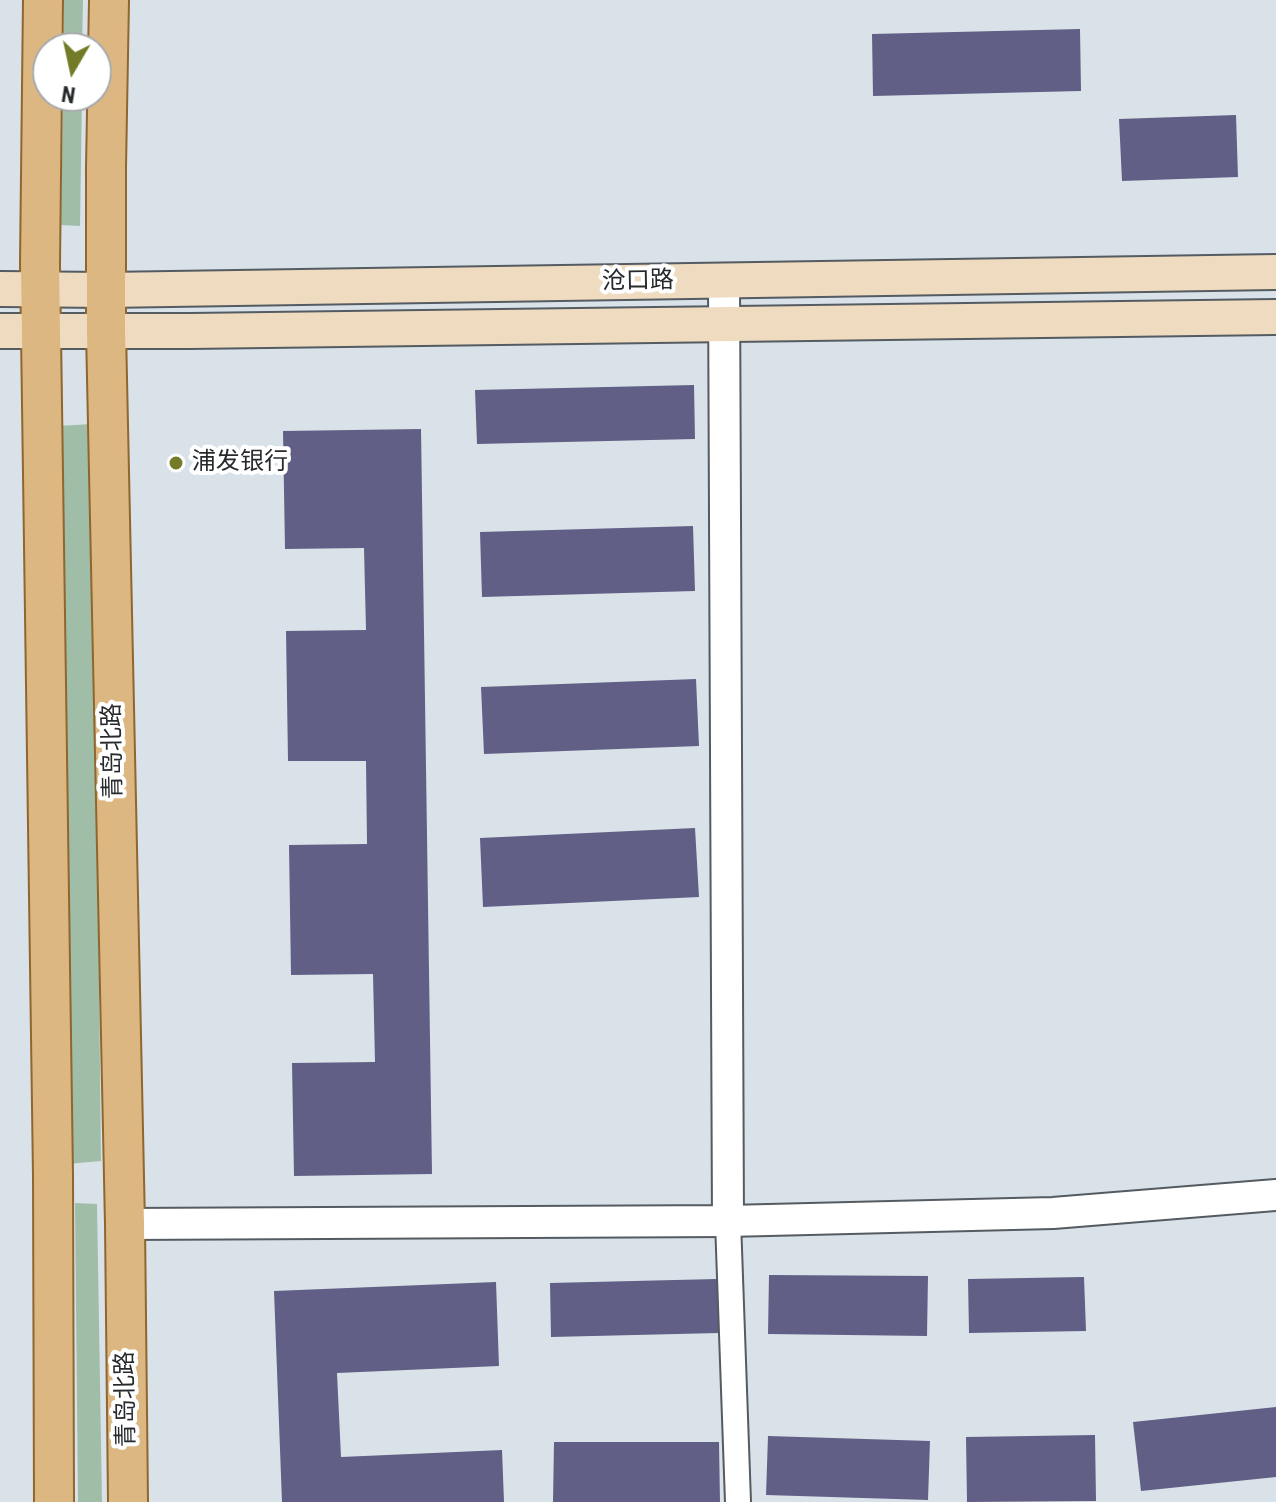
<!DOCTYPE html>
<html>
<head>
<meta charset="utf-8">
<style>
	body { margin:0 }
	#map { position:relative; width:1276px; height:1502px; overflow:hidden; background:#dae2e9; font-family:"Roboto Condensed",sans-serif }
	canvas { display:block }
	.north { position:absolute; left:32px; top:32px; width:80px; height:80px; box-sizing:border-box; background:#fff; border:2px solid #a9aaab; border-radius:50%; rotate:189deg; font-size:22px; font-weight:700; line-height:32px; text-align:center; color:#272a2d }
	.north::after { content:''; display:block; margin:auto; width:28px; height:36px; background:#747b26; clip-path:polygon(50% 0,100% 100%,50% 72%,0 100%) }
</style>
</head>
<body>
<div id="map">
<canvas width="1276" height="1502"></canvas>
<div class="north">N</div>
</div>
<script>
const c = document.querySelector('canvas').getContext('2d');
c.lineJoin = 'round';
function paint(path, color) {
  c.fillStyle = color;
  c.fill(path, 'evenodd');
}
function toPath(rows) {
  const path = new Path2D();
  for (const r of rows) {
    path.moveTo(r[0], r[1]);
    for (let i = 2; i < r.length; i += 2) path.lineTo(r[i], r[i + 1]);
  }
  return path;
}
function strokePath(path, color, width, dash) {
  c.strokeStyle = color;
  c.lineWidth = width;
  c.lineCap = dash ? 'butt' : 'round';
  c.setLineDash(dash || []);
  c.stroke(path);
}
function drawText(font, color, halo, rows, align = 'center') {
  c.font = font + ' "Roboto Condensed","Noto Sans SC",sans-serif';
  c.lineWidth = 8;
  c.setLineDash([]);
  c.textBaseline = 'middle';
  c.strokeStyle = halo;
  c.fillStyle = color;
  for (const [text, x, y, turn = 0] of rows) {
    c.save();
    c.translate(x, y);
    c.rotate((+turn || 0) * Math.PI / 180);
    c.textAlign = isNaN(turn) ? turn : align;
    if (halo) c.strokeText(text, 0, 0);
    c.fillText(text, 0, 0);
    c.restore();
  }
}
const green = toPath([
	[64,0,83,0,82,48,63,48],
	[63,96,82,96,80,226,61,225],
	[93,424,101,1161,67,1164,57,426],
	[75,1203,97,1204,102,1502,78,1502]
]);
const building = toPath([
	[1080,29,1081,91,873,96,872,34],
	[1236,115,1238,177,1122,181,1119,119],
	[694,385,695,439,477,444,475,390],
	[421,429,432,1174,294,1176,292,1063,375,1062,373,974,291,975,289,845,367,844,366,761,288,761,286,631,366,630,364,548,285,549,283,431],
	[693,526,695,591,482,597,480,532],
	[696,679,699,746,484,754,481,687],
	[695,828,699,897,483,907,480,838],
	[769,1275,928,1276,927,1336,768,1334],
	[1084,1277,1086,1331,969,1333,968,1279],
	[717,1279,719,1333,551,1337,550,1283],
	[496,1282,499,1366,337,1373,341,1457,502,1450,504,1502,282,1502,274,1291],
	[1276,1407,1276,1477,1141,1491,1133,1422],
	[1095,1435,1096,1501,967,1502,966,1437],
	[768,1436,930,1441,928,1500,766,1495],
	[554,1442,719,1442,720,1502,553,1502]
]);
const minor = toPath([
	[728,1221,738,1502]
]);
const tertiary = toPath([
	[724,281,728,1221],
	[125,1224,728,1221,1053,1213,1276,1195]
]);
const secondary = toPath([
	[0,289,106,290,1276,272],
	[0,331,190,331,1276,317]
]);
const primary = toPath([
	[43,0,40,264,53,1176,54,1502],
	[109,0,106,168,106,331,125,1224,128,1502]
]);
const markers = [
	[176,463,8,"#747b26"]
];
const streetNames = [
	["沧口路",638,282,-1],
	["青岛北路",114,751,-91],
	["青岛北路",127,1399,-91]
];
const poiNames = [
	["浦发银行",192,463]
];
paint(green, '#a0bda8');
paint(building, '#615f85');
strokePath(minor, '#545b61', 28);
strokePath(tertiary, '#545b61', 34);
strokePath(secondary, '#545b61', 38);
strokePath(primary, '#8e662e', 42);
strokePath(minor, '#fff', 24);
strokePath(tertiary, '#fff', 30);
strokePath(secondary, '#eedbc0', 34);
strokePath(primary, '#dcb782', 38);
for (const [x, y, r, color] of markers) {
  const dot = new Path2D();
  dot.arc(x, y, r, 0, 2 * Math.PI);
  c.fillStyle = color;
  c.fill(dot);
  strokePath(dot, '#fff', 3);
}
drawText('24px', '#272a2d', '#fff', streetNames);
drawText('24px', '#272a2d', '#fff', poiNames, 'left');
</script>
</body>
</html>
